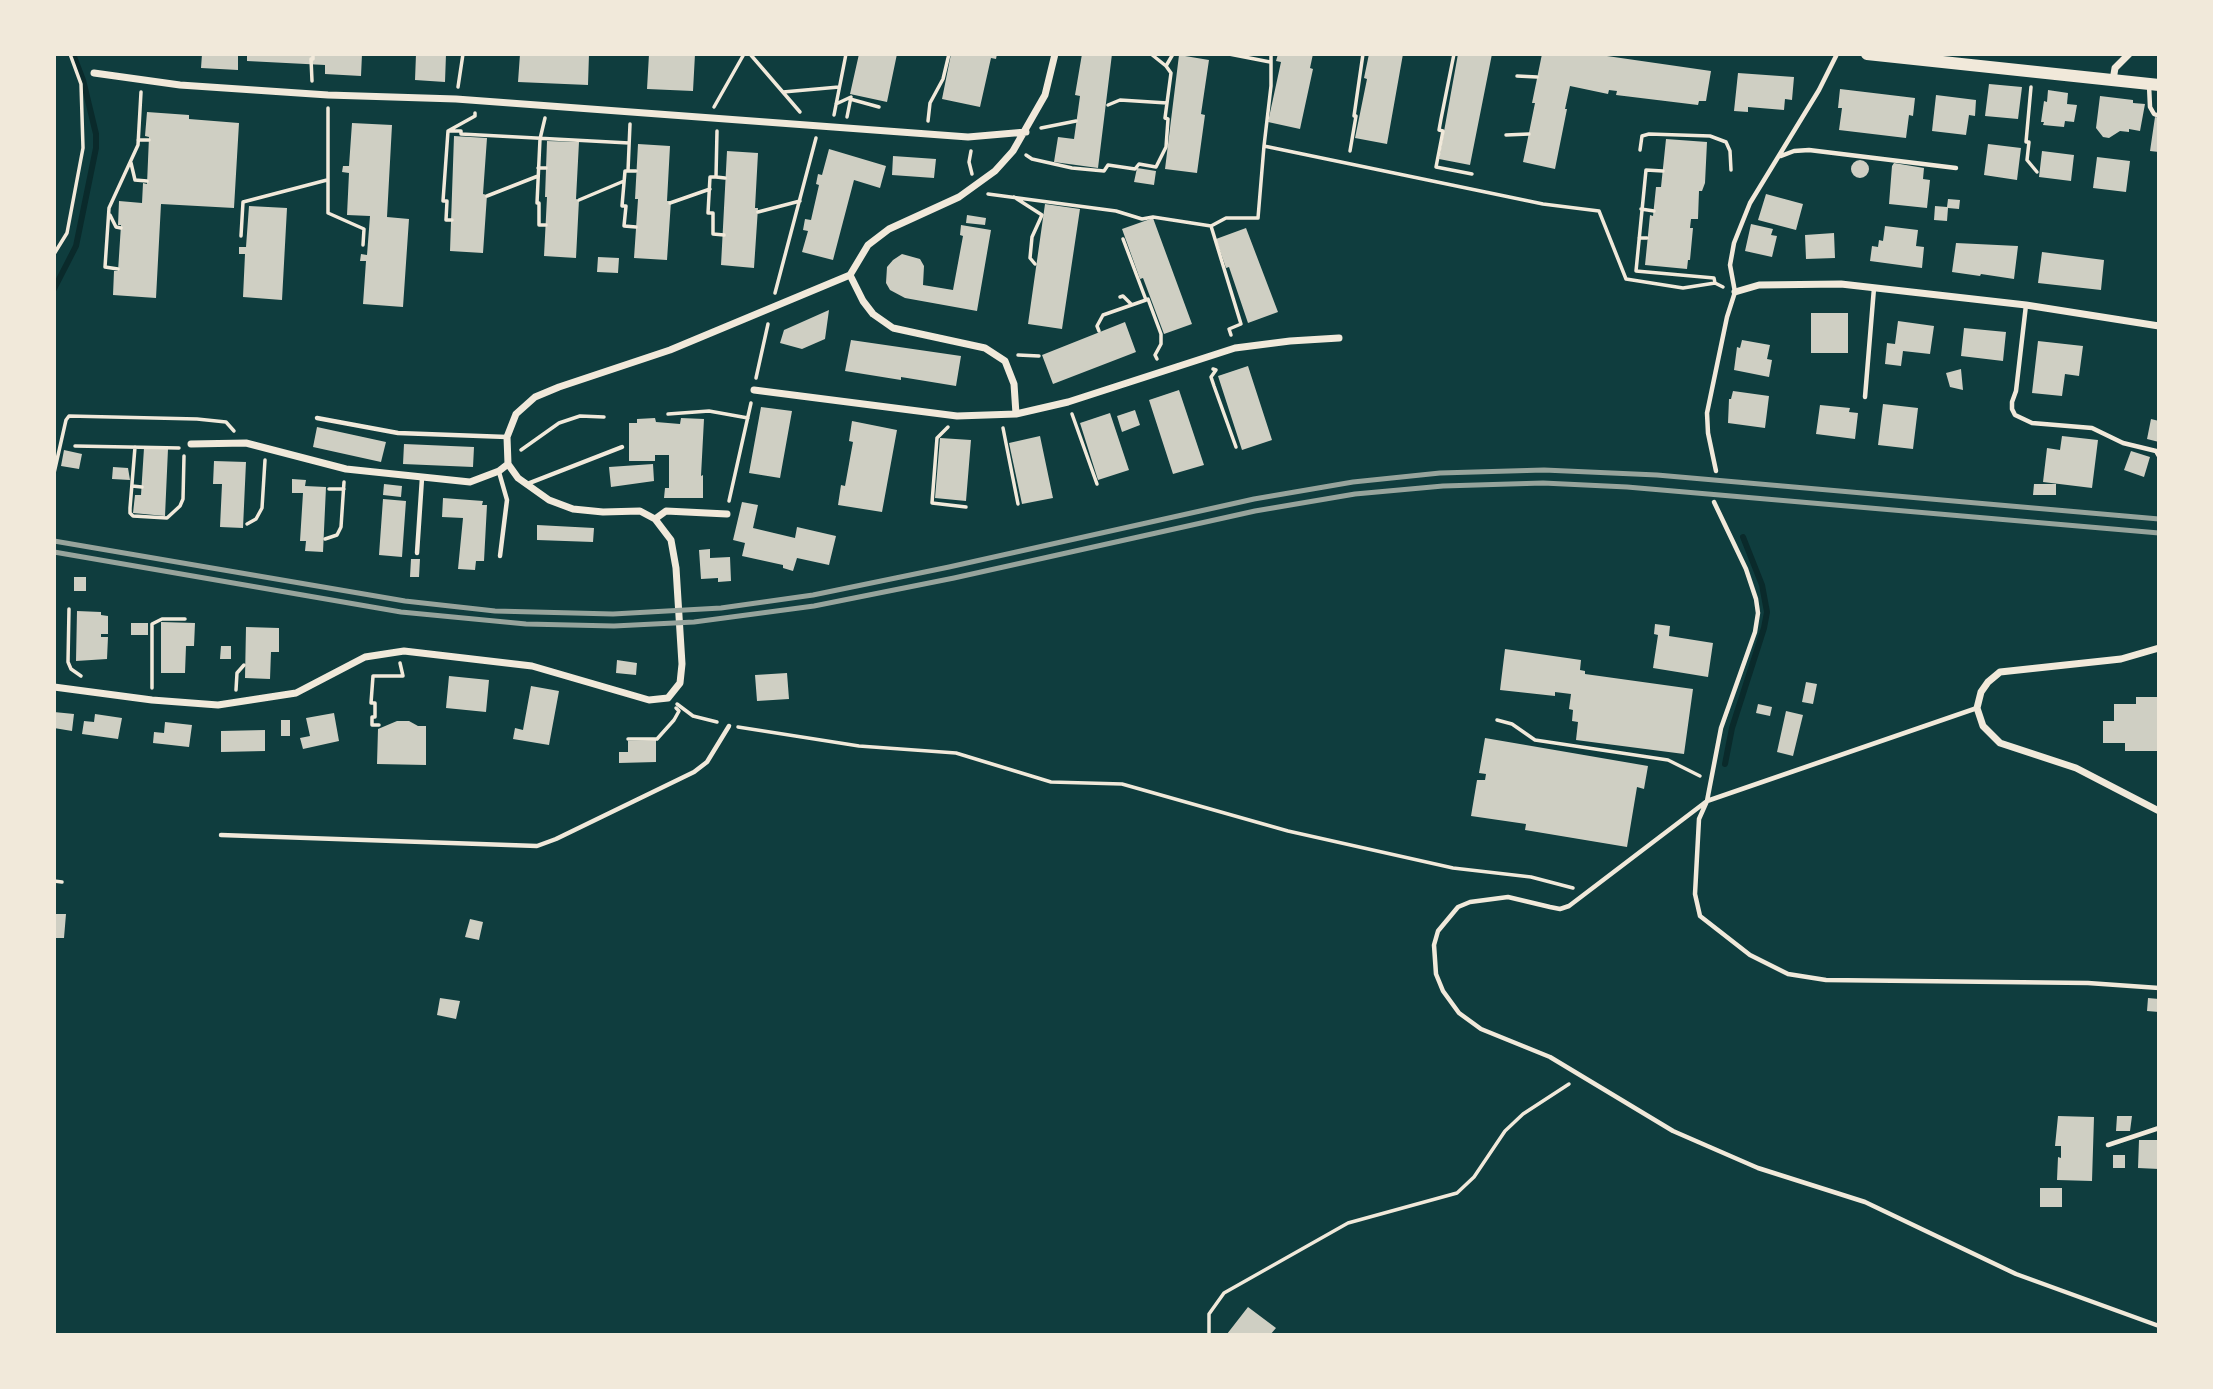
<!DOCTYPE html>
<html>
<head>
<meta charset="utf-8">
<style>
	body { margin:0 }
	#map { position:relative; width:2213px; height:1389px; overflow:hidden; background:#0f3d3e; font-family:Poppins,sans-serif }
	canvas { display:block }
	.frame { position:absolute; inset:0; border:56px solid #f1e9da; pointer-events:none }
</style>
</head>
<body>
<div id="map">
<canvas width="2213" height="1389"></canvas>
<div class="frame"></div>
</div>
<script>
const c = document.querySelector('canvas').getContext('2d');
c.lineJoin = 'round';
function toPath(rows) {
  const path = new Path2D();
  for (const r of rows) {
    if (r.length === 3) {
      path.moveTo(r[0] + r[2], r[1]);
      path.arc(r[0], r[1], r[2], 0, 2 * Math.PI);
      continue;
    }
    path.moveTo(r[0], r[1]);
    for (let i = 2; i < r.length; i += 2) path.lineTo(r[i], r[i + 1]);
  }
  return path;
}
function strokePath(path, color, width, dash) {
  c.strokeStyle = color;
  c.lineWidth = width;
  c.lineCap = dash ? 'butt' : 'round';
  c.setLineDash(dash || []);
  c.stroke(path);
}
function paint(path, color) {
  c.fillStyle = color;
  c.fill(path, 'evenodd');
}
const stream = toPath([
	[54,289,76,246,96,148,96,134,83,80,73,54],
	[1725,764,1732,728,1764,628,1767,612,1762,585,1743,537]
]);
const building = toPath([
	[202,54,238,54,238,70,201,68],
	[247,54,326,56,326,54,362,54,361,76,325,74,325,65,247,61],
	[416,54,446,54,445,82,415,80],
	[520,54,589,54,588,85,518,82],
	[649,54,695,54,693,91,647,89],
	[859,54,897,54,887,102,850,94],
	[951,54,997,54,996,59,991,58,980,107,942,99],
	[1082,54,1112,54,1098,168,1054,162,1058,137,1074,139,1080,96,1075,95],
	[1278,54,1313,54,1310,68,1313,69,1300,129,1268,122,1281,62,1276,61],
	[1369,54,1403,54,1387,144,1355,138,1367,79,1364,78],
	[1458,54,1492,54,1470,165,1439,159],
	[1542,54,1593,54,1711,71,1706,101,1699,101,1698,105,1616,95,1617,91,1609,90,1608,94,1570,86,1565,109,1567,109,1555,169,1523,162,1535,103,1532,103],
	[1179,55,1209,60,1201,114,1205,115,1197,173,1165,169],
	[1738,73,1794,77,1792,100,1785,99,1784,110,1748,107,1748,112,1734,111],
	[1989,84,2022,87,2018,119,1985,116],
	[1840,89,1915,98,1913,116,1909,115,1906,138,1839,130,1842,108,1838,108],
	[2048,90,2068,93,2067,104,2077,105,2074,122,2065,121,2064,127,2043,125,2044,122,2041,122,2044,101,2047,102],
	[1936,95,1976,100,1975,116,1969,115,1966,135,1932,131],
	[2100,96,2133,100,2133,103,2145,104,2140,131,2129,129,2129,132,2120,131,2109,138,2103,137,2096,128],
	[147,112,189,115,189,119,239,123,234,208,161,204,156,298,113,295,114,271,118,271,121,225,118,225,119,201,142,203,143,183,147,184,149,137,145,136],
	[2155,117,2159,118,2159,152,2150,151],
	[352,123,392,125,387,217,409,219,403,307,363,304,366,261,360,261,361,254,367,255,370,216,347,215,349,173,342,172,343,166,349,166],
	[454,136,487,138,483,194,487,195,483,253,450,251],
	[1666,139,1707,142,1705,183,1702,191,1699,191,1698,219,1691,219,1690,228,1693,228,1690,260,1688,260,1687,269,1645,265,1650,215,1653,216,1656,187,1661,187],
	[547,141,579,142,576,199,579,200,576,258,544,256,547,197,545,197],
	[638,144,670,146,667,201,671,201,667,260,634,258,638,199,635,199],
	[1988,144,2021,148,2017,180,1984,175],
	[829,149,886,166,880,188,854,180,833,260,802,252,808,231,803,230,805,219,811,220,819,185,816,184,818,174,822,175],
	[727,151,758,153,755,208,758,208,754,268,721,265],
	[2042,151,2074,155,2071,181,2039,177],
	[893,156,936,159,934,178,892,175],
	[2097,157,2130,161,2126,192,2093,188],
	[1860,169,9],
	[1894,163,1924,168,1923,179,1930,180,1927,208,1889,204,1892,166],
	[1137,168,1156,171,1154,185,1134,182],
	[1766,194,1803,204,1796,230,1758,220],
	[1948,199,1960,200,1959,209,1948,208,1947,221,1934,220,1935,206,1947,207],
	[1045,204,1080,209,1062,329,1028,324],
	[249,206,287,208,282,300,243,297,245,254,239,254,239,247,246,247],
	[967,215,986,218,985,225,966,223],
	[1153,218,1192,324,1164,334,1143,278,1140,279,1122,229],
	[1751,224,1773,229,1771,235,1777,236,1772,257,1745,251],
	[961,225,991,230,977,311,905,298,890,290,886,283,887,267,893,260,902,254,920,259,924,266,923,285,953,290,963,236,960,235],
	[1885,226,1918,230,1916,246,1924,247,1922,268,1870,261,1872,246,1878,247,1879,240,1883,241],
	[1246,228,1278,312,1248,323,1229,267,1226,268,1216,239],
	[1834,233,1835,258,1806,259,1805,235],
	[1956,243,2018,246,2014,279,1981,274,1980,276,1952,272],
	[2042,252,2104,260,2101,290,2038,283],
	[598,257,619,258,618,273,597,272],
	[829,310,825,339,802,349,780,343,784,330],
	[1811,313,1848,313,1848,353,1811,353],
	[1898,321,1934,326,1930,354,1903,351,1901,366,1885,364,1887,343,1895,344],
	[1125,322,1136,352,1053,384,1042,355],
	[1964,328,2006,332,2003,361,1961,356],
	[851,340,961,356,956,386,901,377,901,380,845,371],
	[1742,340,1770,345,1767,359,1772,360,1769,377,1734,370,1737,347,1740,348],
	[2038,341,2083,346,2079,376,2065,374,2062,396,2032,393],
	[1248,366,1272,440,1242,450,1218,376],
	[1961,369,1963,390,1950,387,1946,373],
	[1179,390,1204,465,1173,474,1149,400],
	[1733,391,1769,396,1765,428,1728,423,1729,399,1731,399],
	[1883,404,1918,408,1913,449,1878,445],
	[1820,405,1850,408,1849,412,1858,413,1855,439,1816,434],
	[761,407,792,411,780,478,749,473],
	[1135,410,1140,425,1122,432,1117,416],
	[1110,413,1129,470,1098,480,1080,423],
	[655,418,656,422,680,424,681,418,704,419,701,476,703,475,703,498,664,498,665,488,669,488,669,455,655,455,655,461,629,461,629,423,637,423,637,419],
	[2151,419,2159,421,2159,442,2147,439],
	[852,421,897,430,882,512,838,505,841,485,845,486,853,442,849,441],
	[317,427,386,442,381,462,313,447],
	[1040,436,1053,498,1022,504,1009,443],
	[2062,436,2098,440,2092,488,2043,482,2047,448,2060,450],
	[940,438,971,440,966,501,935,498],
	[404,444,474,447,473,467,403,464],
	[144,448,168,449,165,516,133,513,135,495,141,495],
	[64,450,82,454,79,469,61,466],
	[2131,451,2150,457,2144,477,2124,470],
	[214,461,246,462,243,528,220,527,222,484,213,484],
	[653,464,654,481,611,487,609,467],
	[113,467,128,468,130,480,112,479],
	[292,479,306,480,305,486,326,487,323,552,305,551,306,541,300,541,303,493,292,493],
	[384,484,402,486,401,497,383,495],
	[2034,484,2056,484,2056,495,2033,495],
	[443,498,483,501,482,505,487,505,484,561,476,561,475,570,458,569,463,518,442,517],
	[383,499,406,501,402,557,379,555],
	[742,502,758,505,753,528,795,538,797,527,836,536,829,565,797,558,793,571,783,568,783,565,742,556,745,543,733,540],
	[537,525,594,528,593,542,537,540],
	[710,549,710,558,730,557,731,581,718,582,718,578,701,579,699,550],
	[411,559,420,559,419,577,410,577],
	[74,577,86,577,86,591,74,591],
	[77,611,101,612,101,615,108,616,108,634,101,634,101,637,108,637,107,659,76,661],
	[161,622,195,623,194,646,186,646,185,673,161,673],
	[131,623,148,623,148,635,131,635],
	[1655,624,1670,626,1669,636,1713,643,1708,677,1653,668,1658,635,1654,634],
	[246,627,279,628,279,652,271,652,270,679,245,678],
	[221,646,231,646,231,659,220,659],
	[1505,649,1581,660,1580,670,1585,671,1585,674,1693,689,1684,754,1576,740,1578,722,1572,721,1573,710,1569,709,1571,694,1555,692,1555,696,1500,690],
	[617,660,637,663,636,675,616,673],
	[787,673,789,699,757,701,755,675],
	[449,676,489,680,486,712,446,708],
	[1806,682,1817,684,1813,704,1802,702],
	[531,686,559,691,549,745,513,739,515,728,523,730],
	[2136,697,2159,697,2159,751,2125,751,2125,743,2103,743,2103,721,2114,721,2114,704,2136,704],
	[1758,704,1772,707,1770,716,1756,713],
	[1786,711,1803,715,1793,756,1777,752],
	[54,712,74,714,72,731,54,728],
	[334,713,339,741,303,749,300,738,310,736,306,718],
	[95,714,122,718,118,739,82,734,84,721,94,722],
	[281,720,290,720,290,736,281,736],
	[397,721,409,721,418,726,426,726,426,765,377,764,378,729],
	[165,722,192,725,189,747,153,743,154,732,164,733],
	[265,730,265,751,221,752,221,731],
	[1485,738,1648,766,1644,789,1637,787,1627,847,1525,830,1526,824,1471,816,1477,780,1485,780,1486,774,1479,773],
	[656,740,656,762,619,763,619,752,628,752,628,741],
	[54,914,66,914,64,938,54,938],
	[470,919,483,922,479,940,465,937],
	[440,998,460,1001,456,1019,437,1015],
	[2148,998,2159,999,2159,1012,2147,1011],
	[2058,1116,2094,1117,2092,1181,2057,1180,2058,1157,2061,1158,2061,1146,2055,1146],
	[2117,1116,2132,1116,2130,1131,2116,1131],
	[2139,1140,2159,1140,2159,1169,2138,1168],
	[2113,1155,2125,1155,2125,1168,2113,1168],
	[2040,1188,2062,1188,2062,1207,2040,1207],
	[1248,1307,1276,1328,1270,1335,1227,1334]
]);
const path = toPath([
	[750,54,800,112],
	[1151,54,1166,66,1173,54],
	[1229,54,1270,62],
	[1271,54,1271,86,1264,146,1543,204,1599,211,1626,279,1683,288,1715,283,1723,287],
	[1454,54,1441,119,1439,130,1443,131,1436,167,1472,174],
	[1517,76,1537,77],
	[312,81,311,59,313,59,313,54],
	[458,87,463,54],
	[2031,87,2026,142,2029,142,2027,160,2037,172],
	[783,92,839,87],
	[850,99,879,107],
	[836,104,851,97,847,117],
	[1108,105,1120,100,1167,103],
	[714,107,744,54],
	[328,108,328,213,364,229,363,245],
	[834,115,846,54],
	[545,118,540,139,537,203,539,203,539,225,546,225],
	[928,121,930,103,943,79,949,54],
	[630,124,628,171,625,171,622,206,626,206,624,226,636,227],
	[1041,128,1076,121],
	[448,131,461,131,461,134,629,143],
	[717,131,716,177,710,177,708,213,713,213,713,234,724,235],
	[1506,135,1529,134],
	[138,140,149,140],
	[1640,150,1642,136,1649,134,1710,136,1726,142,1730,151,1731,170],
	[971,151,969,162,972,174],
	[1350,151,1356,116,1354,116,1363,54],
	[1026,155,1032,159,1072,168,1104,171,1108,165,1135,169,1139,164,1156,167,1166,147,1168,119,1165,118,1171,73,1166,66],
	[131,163,135,180,147,181],
	[538,168,546,168],
	[628,171,636,171],
	[1663,171,1646,170,1636,271,1714,278,1715,283],
	[716,177,725,178],
	[988,194,1116,211,1142,219,1153,217,1211,226],
	[487,196,538,176],
	[1014,197,1042,215,1032,237,1030,258,1035,264],
	[579,200,624,181],
	[670,203,710,189],
	[1641,209,1654,211],
	[758,212,800,201],
	[110,215,116,227,121,228],
	[452,220,446,220,447,201,443,201,448,131,475,116,475,113],
	[241,236,243,202,327,180],
	[1639,238,1647,238],
	[1123,239,1146,300,1148,299,1161,334,1161,344,1155,355,1157,359],
	[54,254,67,233,83,148,81,84,70,54],
	[118,269,105,267,109,208,138,145,141,92],
	[775,293,816,138],
	[1120,297,1123,296,1132,305],
	[1099,331,1097,326,1103,315,1146,300],
	[1231,335,1229,329,1241,324,1211,226,1226,218,1258,218,1264,146],
	[1018,355,1039,356],
	[1213,369,1216,370,1211,377,1214,386,1236,447],
	[756,378,768,324],
	[668,414,709,411,748,418],
	[1072,414,1097,484],
	[948,427,937,438,932,503,966,507],
	[1003,428,1018,504],
	[75,446,179,448],
	[135,447,130,508,130,513,133,516,167,518,180,506,183,499,184,456],
	[521,450,559,423,580,416,604,417],
	[54,473,66,420,69,416,197,419,226,422,234,431],
	[132,486,142,487],
	[329,489,344,489],
	[729,501,751,403],
	[247,524,256,519,262,508,265,460],
	[325,539,337,535,341,527,344,482],
	[69,609,68,662,71,669,81,676],
	[152,688,152,624,162,619,185,619],
	[236,690,237,673,244,665],
	[677,704,693,716,717,722],
	[1497,720,1512,724,1535,740,1668,760,1700,776],
	[379,725,372,725,372,717,375,717,375,703,371,703,373,676,403,676,400,663],
	[738,727,859,746,956,753,1051,782,1122,784,1288,831,1453,868,1531,877,1573,888],
	[628,739,657,739,674,720,679,711,676,708],
	[54,881,62,882],
	[1209,1335,1209,1314,1224,1293,1348,1223,1457,1193,1474,1177,1505,1131,1523,1114,1569,1084]
]);
const service = toPath([
	[2149,85,2150,107,2154,114,2159,116],
	[1781,156,1794,151,1809,150,1956,168],
	[2026,305,2016,391,2012,402,2012,409,2015,415,2032,423,2092,428,2123,443,2156,451,2159,456],
	[1865,397,1874,288],
	[317,418,398,433,507,437],
	[1716,471,1708,433,1707,413,1727,317,1735,292,1730,265,1734,243,1750,203,1819,90,1837,54],
	[499,472,507,500,500,556],
	[527,484,622,447],
	[1714,502,1746,569,1756,599,1758,613,1755,632,1721,728,1707,801,1699,819,1695,894,1700,916,1750,955,1788,974,1826,980,2088,983,2159,988],
	[417,553,422,478],
	[1977,708,1707,801,1569,906,1560,909,1550,907,1508,897,1470,902,1458,907,1438,931,1434,945,1436,974,1443,991,1459,1013,1481,1029,1550,1057,1673,1131,1758,1168,1865,1202,2016,1274,2159,1326],
	[221,835,537,846,556,839,694,772,707,762,729,726],
	[2108,1145,2159,1128]
]);
const minor = toPath([
	[94,73,180,85,328,95,456,99,968,137,1026,132],
	[2113,80,2115,68,2129,54],
	[850,275,868,245,889,229,959,197,995,171,1013,151,1045,95,1055,54],
	[850,275,863,301,873,314,893,328,985,348,1005,361,1014,384,1016,414],
	[1735,292,1759,285,1841,284,2026,305,2159,326],
	[754,390,957,416,1016,414,1068,402,1235,348,1290,341,1339,338],
	[191,444,246,443,346,469,470,482,499,471,508,464],
	[655,519,666,511,727,514],
	[2159,648,2121,659,2000,672,1988,682,1981,692,1977,708,1983,726,2000,743,2076,768,2159,811],
	[54,687,152,700,218,705,296,693,365,657,404,651,532,666,649,700,668,698,680,683,682,664,676,568,671,540,655,519,640,511,603,512,573,509,549,500,518,478,508,464,507,437,516,414,535,397,559,387,670,350,850,275]
]);
const secondary = toPath([
	[1867,54,2159,85]
]);
const rail = toPath([
	[54,541,405,601,495,611,613,614,721,608,813,595,949,567,1254,499,1353,482,1440,473,1544,470,1657,475,2159,519],
	[54,552,401,612,526,624,614,626,694,622,814,606,954,578,1255,511,1355,494,1443,486,1543,483,1627,487,2159,533]
]);
strokePath(stream, '#0a2a2b', 6);
paint(building, '#cfcfc3');
strokePath(path, '#f1e9da', 3.5);
strokePath(service, '#f1e9da', 4.5);
strokePath(minor, '#f1e9da', 7);
strokePath(secondary, '#f1e9da', 12);
strokePath(rail, '#97a49c', 5);
</script>
</body>
</html>
